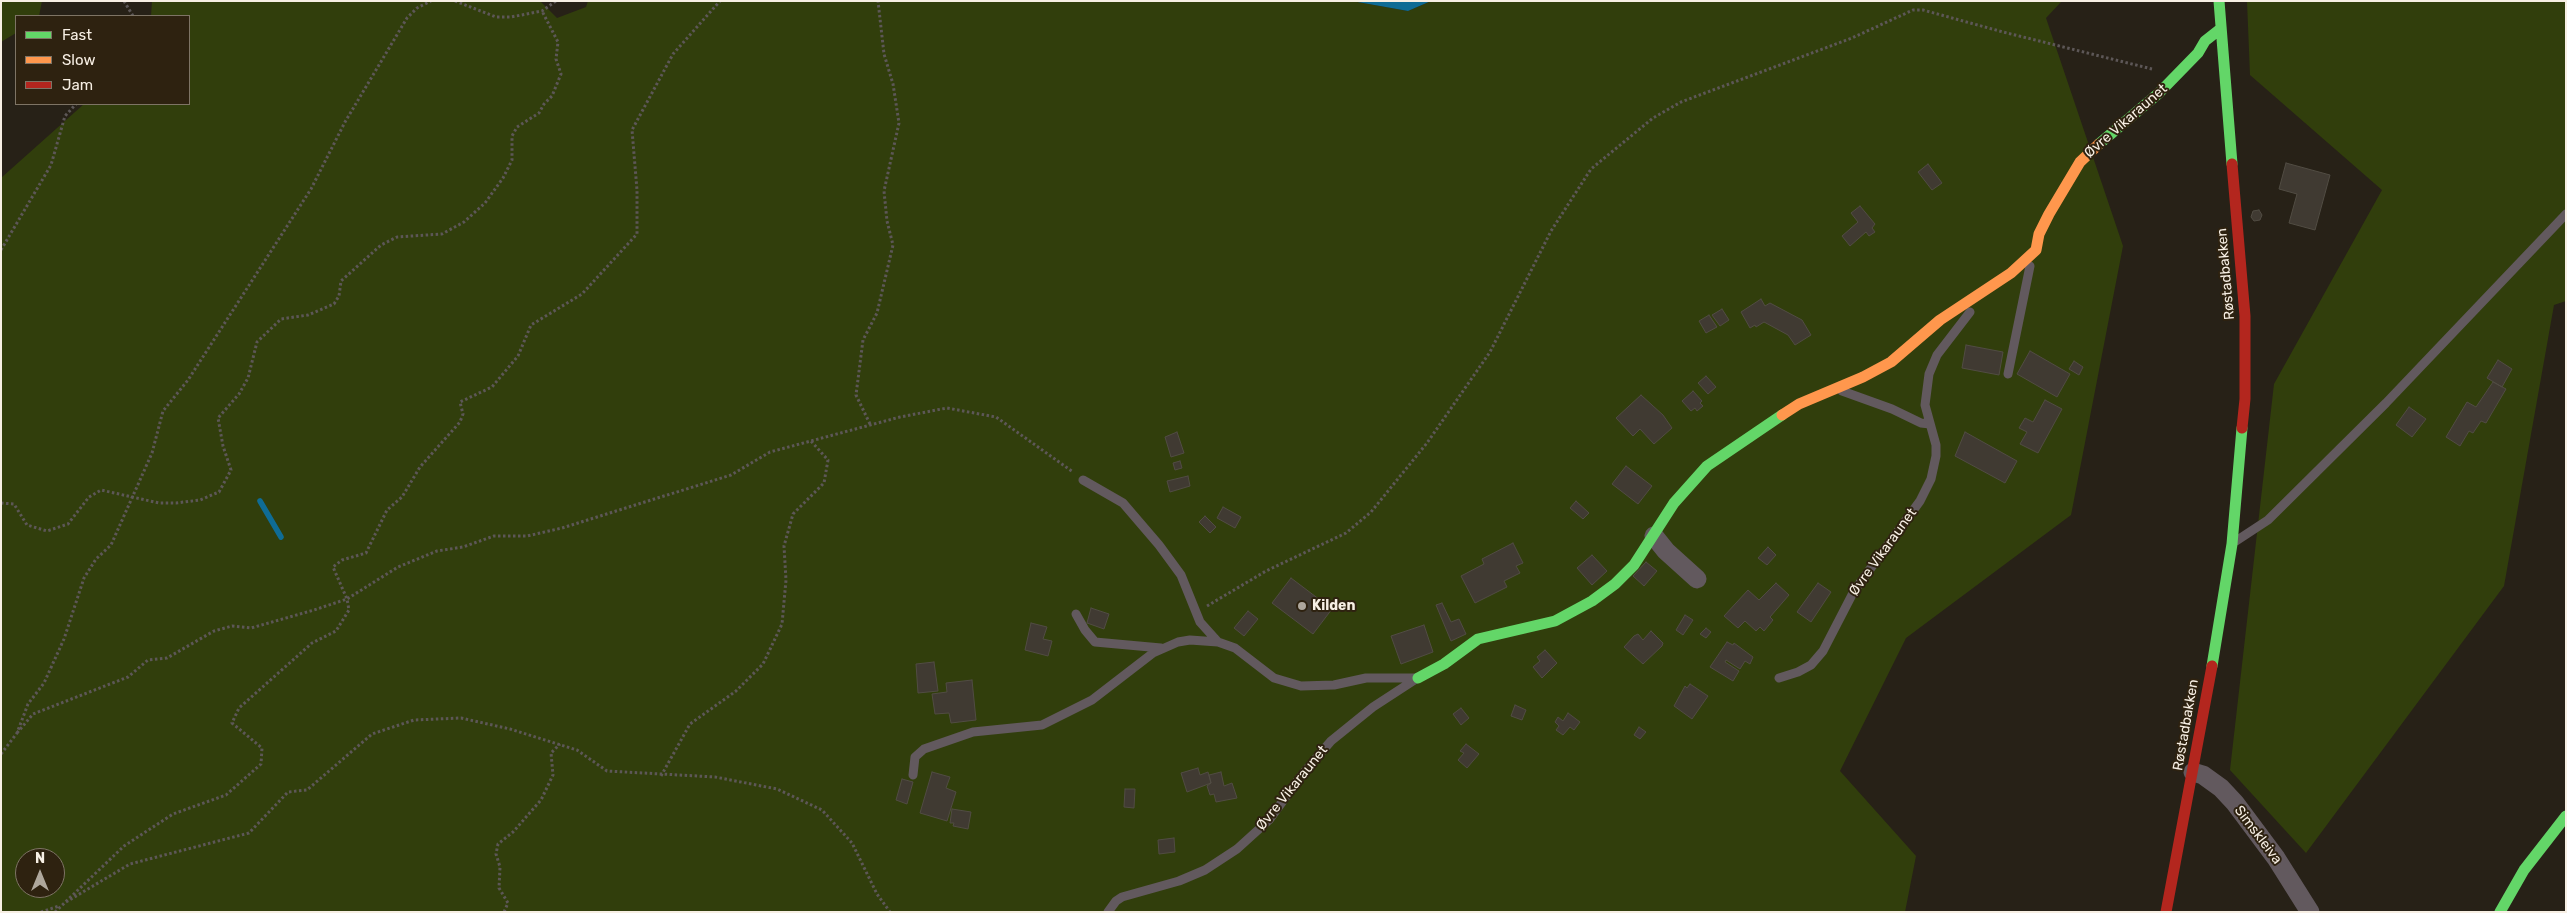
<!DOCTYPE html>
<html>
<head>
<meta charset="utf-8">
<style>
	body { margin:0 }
	#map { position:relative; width:2567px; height:913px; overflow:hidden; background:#272117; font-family:Rubik,sans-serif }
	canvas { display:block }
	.frame { position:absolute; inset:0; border:2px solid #f7efe4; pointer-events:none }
	.legend { position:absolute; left:15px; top:15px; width:175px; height:90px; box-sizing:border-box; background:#2e2210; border:1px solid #7e7465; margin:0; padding:6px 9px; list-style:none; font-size:15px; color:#f7efe4 }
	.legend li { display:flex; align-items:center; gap:10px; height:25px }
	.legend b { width:25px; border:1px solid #7e7465 }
	.north { position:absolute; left:15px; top:848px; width:50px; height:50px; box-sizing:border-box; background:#2e2210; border:1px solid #7e7465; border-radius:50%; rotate:0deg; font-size:14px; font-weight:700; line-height:20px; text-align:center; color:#f7efe4 }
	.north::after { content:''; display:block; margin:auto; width:18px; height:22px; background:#aea79c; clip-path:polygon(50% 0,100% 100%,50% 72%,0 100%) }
</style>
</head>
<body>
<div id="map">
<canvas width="2567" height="913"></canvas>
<div class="frame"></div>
<ul class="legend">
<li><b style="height:6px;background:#63d668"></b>Fast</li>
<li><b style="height:6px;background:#ff974d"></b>Slow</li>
<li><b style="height:6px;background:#b3261e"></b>Jam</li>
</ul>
<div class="north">N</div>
</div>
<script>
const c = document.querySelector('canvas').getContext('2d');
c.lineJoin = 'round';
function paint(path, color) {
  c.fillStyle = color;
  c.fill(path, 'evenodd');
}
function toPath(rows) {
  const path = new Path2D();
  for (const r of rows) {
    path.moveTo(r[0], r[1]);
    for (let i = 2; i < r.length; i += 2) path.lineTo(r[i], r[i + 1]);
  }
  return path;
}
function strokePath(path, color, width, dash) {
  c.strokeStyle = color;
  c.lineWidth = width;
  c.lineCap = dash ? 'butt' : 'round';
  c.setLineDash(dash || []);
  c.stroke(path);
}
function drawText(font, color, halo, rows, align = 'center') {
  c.font = font + ' Rubik,sans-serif';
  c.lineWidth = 4;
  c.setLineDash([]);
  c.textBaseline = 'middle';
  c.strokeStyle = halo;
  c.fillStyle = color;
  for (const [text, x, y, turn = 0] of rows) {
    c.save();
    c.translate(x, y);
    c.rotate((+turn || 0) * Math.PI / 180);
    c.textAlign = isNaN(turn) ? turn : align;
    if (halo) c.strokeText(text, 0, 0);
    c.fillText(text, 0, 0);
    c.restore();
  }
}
const green = toPath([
	[1,1,42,1,39,16,16,16,16,33,1,42],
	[152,1,540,1,557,18,586,7,588,1,1352,1,1408,11,1431,1,2062,1,2046,18,2123,246,2071,515,1906,638,1840,771,1916,856,1905,912,1,912,1,178,84,104,189,104,189,16,151,16],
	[25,858,55,858,55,888,25,888],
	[2247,1,2566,1,2566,301,2554,305,2504,586,2306,853,2230,770,2274,384,2382,190,2250,75]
]);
const water = toPath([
	[1352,1,1431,1,1408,11]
]);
const stream = toPath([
	[260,501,281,537]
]);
const building = toPath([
	[2286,163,2330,175,2315,230,2289,223,2297,194,2279,189,2286,163],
	[1928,164,1942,183,1932,190,1918,172,1928,164],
	[1860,206,1875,224,1872,228,1875,232,1869,236,1866,232,1850,246,1842,236,1858,222,1851,213,1860,206],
	[2259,210,2262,215,2260,220,2254,221,2251,217,2253,211,2259,210],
	[1761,299,1765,306,1770,303,1802,320,1811,335,1795,345,1788,335,1764,322,1756,327,1755,325,1750,328,1741,312,1761,299],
	[1722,309,1729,320,1720,326,1712,315,1722,309],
	[1709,315,1717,327,1706,333,1699,321,1709,315],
	[1966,345,2003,352,1999,375,1962,368,1966,345],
	[2030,351,2070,374,2057,397,2017,374,2030,351],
	[2498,360,2512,369,2502,387,2487,378,2498,360],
	[2074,361,2083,367,2079,375,2069,369,2074,361],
	[1706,376,1716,387,1708,394,1698,383,1706,376],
	[2493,382,2506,389,2486,423,2481,421,2473,433,2469,431,2460,446,2446,437,2467,402,2476,407,2493,382],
	[1693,391,1702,401,1700,403,1703,406,1697,411,1695,408,1691,411,1682,401,1693,391],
	[1641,395,1663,415,1672,428,1654,444,1640,429,1633,436,1616,418,1641,395],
	[2045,400,2062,409,2038,453,2020,444,2027,432,2019,428,2025,418,2033,422,2045,400],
	[2409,407,2426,419,2412,437,2396,425,2409,407],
	[1177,432,1184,453,1171,457,1165,437,1177,432],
	[1965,432,2017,461,2005,483,1955,456,1965,432],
	[1180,461,1182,468,1175,470,1173,463,1180,461],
	[1626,466,1652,486,1638,504,1612,484,1626,466],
	[1188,476,1190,486,1170,492,1167,481,1188,476],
	[1576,501,1589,513,1583,519,1570,508,1576,501],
	[1223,507,1241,517,1235,528,1217,518,1223,507],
	[1205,516,1216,527,1210,533,1199,522,1205,516],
	[1513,543,1523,563,1516,566,1520,573,1504,581,1507,587,1475,603,1461,576,1484,564,1482,559,1513,543],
	[1768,547,1776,555,1767,565,1758,558,1768,547],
	[1592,555,1607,571,1592,585,1577,568,1592,555],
	[1646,562,1657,571,1644,586,1633,576,1646,562],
	[1291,578,1332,609,1313,634,1272,603,1291,578],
	[1776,583,1789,595,1770,617,1773,620,1764,631,1760,627,1756,631,1745,621,1738,628,1724,616,1748,590,1759,600,1776,583],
	[1818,583,1831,592,1811,622,1797,612,1818,583],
	[1442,603,1451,622,1459,619,1466,634,1451,641,1436,605,1442,603],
	[1091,608,1109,614,1104,629,1087,623,1091,608],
	[1248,611,1258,619,1244,636,1234,628,1248,611],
	[1685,615,1693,620,1683,635,1676,630,1685,615],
	[1031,623,1047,627,1043,639,1052,641,1048,656,1025,650,1031,623],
	[1424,625,1433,652,1401,664,1391,636,1424,625],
	[1706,628,1711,632,1706,638,1700,634,1706,628],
	[1651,631,1663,643,1662,646,1643,664,1624,647,1634,636,1638,634,1643,640,1651,631],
	[1727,642,1733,645,1734,643,1753,657,1750,664,1745,661,1740,669,1726,660,1725,662,1739,671,1733,681,1710,667,1727,642],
	[1545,650,1557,663,1542,678,1533,667,1540,661,1537,657,1545,650],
	[934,662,938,691,918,693,916,664,934,662],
	[972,680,976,720,951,723,949,713,935,714,932,694,947,692,946,683,972,680],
	[1690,684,1708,696,1692,719,1674,706,1685,686,1687,688,1690,684],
	[1515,705,1526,710,1522,720,1511,716,1515,705],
	[1461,708,1469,718,1461,725,1453,714,1461,708],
	[1568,713,1580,722,1574,730,1570,727,1563,735,1556,730,1559,726,1555,722,1558,717,1563,721,1568,713],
	[1639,727,1646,732,1640,739,1634,735,1639,727],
	[1466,744,1479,754,1467,768,1458,760,1464,753,1460,751,1466,744],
	[1198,768,1200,775,1208,772,1211,783,1187,792,1181,773,1198,768],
	[932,772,950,777,946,788,956,792,947,821,920,813,932,772],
	[1221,772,1224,786,1232,783,1237,798,1216,802,1214,794,1210,795,1207,786,1211,783,1209,775,1221,772],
	[902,779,913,782,907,804,896,800,902,779],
	[1125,789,1135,789,1134,808,1124,807,1125,789],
	[952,809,971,812,968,829,953,826,954,823,950,823,952,809],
	[1174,838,1175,852,1159,854,1158,840,1174,838]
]);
const path = toPath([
	[124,1,133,16],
	[455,1,496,17,511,17,542,11,556,1],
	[1,250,51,165,65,116,76,104],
	[870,424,856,395,863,340,877,313,893,245,887,221,884,191,899,123,893,84,884,54,878,1],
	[1,503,14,504,27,525,47,531,68,524,89,497,101,490,159,503,176,503,200,500,219,492,231,470,223,446,218,418,239,394,248,378,257,342,281,319,308,315,334,304,339,296,341,281,381,245,397,237,442,234,464,222,485,203,503,178,512,160,512,136,517,127,539,113,544,104,552,96,561,74,556,59,558,42,542,11],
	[1207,606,1266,571,1346,533,1371,512,1427,443,1490,352,1551,231,1591,169,1653,118,1681,102,1852,38,1913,10,1923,10,2003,32,2152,69],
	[17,733,33,714,128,677,148,660,167,658,214,631,232,626,251,628,314,610,347,599,398,567,437,551,463,547,494,536,527,536,562,528,731,475,770,452,900,417,947,408,996,417,1073,472],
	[1,754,17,733,28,704,44,683,64,639,84,578,96,559,111,545,152,453,163,411,188,380,311,189,345,122,407,18,417,8,431,1],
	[661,776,690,724,736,691,763,664,782,624,786,580,784,546,793,514,824,483,828,460,810,440],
	[66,902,130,864,249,833,288,792,307,790,372,734,414,720,461,718,510,729,577,750,607,771,715,777,777,789,822,810,852,843,877,894,890,912],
	[41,912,59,906],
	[55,912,124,846,173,814,226,795,261,764,262,748,232,723,239,708,312,643,336,631,349,610,347,599,333,567,342,560,366,553,387,510,402,497,420,467,460,422,463,414,460,402,492,387,518,356,531,325,582,294,637,234,637,190,632,130,673,54,720,1],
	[504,912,508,903,499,888,500,867,496,854,498,844,513,832,541,800,553,775,551,753,560,744]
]);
const lane = toPath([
	[2008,374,2030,266],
	[1842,391,1892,409,1921,423,1930,424],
	[1083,480,1123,503,1159,545,1181,575,1200,622,1218,642],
	[2236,541,2268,520,2386,403,2566,214],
	[1076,614,1085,630,1095,642,1161,648],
	[1779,678,1798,672,1811,665,1823,651,1854,591,1920,501,1931,479,1936,456,1936,445,1925,405,1929,374,1937,355,1970,312],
	[913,775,915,757,924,749,973,732,1042,725,1092,700,1153,653,1178,642,1190,640,1218,642,1235,648,1274,678,1301,686,1334,685,1366,678,1416,678],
	[1108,912,1116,901,1122,897,1179,881,1205,870,1237,849,1269,820,1301,776,1331,741,1373,707,1416,679]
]);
const street = toPath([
	[1654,536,1666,551,1697,579],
	[2193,772,2203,775,2221,788,2235,803,2276,858,2310,912]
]);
const fast = toPath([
	[2219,1,2232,164],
	[2099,144,2159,93,2198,53,2205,41,2219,30],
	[2212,666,2232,544,2242,428],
	[1418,678,1444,664,1478,639,1555,621,1592,601,1615,584,1634,565,1674,503,1707,466,1782,415],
	[2500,912,2524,870,2566,816]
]);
const slow = toPath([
	[1782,415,1799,404,1863,377,1891,362,1940,320,2011,273,2036,250,2039,234,2049,214,2080,162,2099,144]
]);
const jam = toPath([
	[2232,164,2245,316,2245,399,2242,428],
	[2166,912,2212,666]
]);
const markers = [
	[1302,606,5,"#aea79c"]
];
const streetNames = [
	["Øvre Vikaraunet",2126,121,-41],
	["Røstadbakken",2226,274,-95],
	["Øvre Vikaraunet",1883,552,-54],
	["Røstadbakken",2186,725,-80],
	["Øvre Vikaraunet",1292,788,-51],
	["Simskleiva",2258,835,53]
];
const poiNames = [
	["Kilden",1312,606]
];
paint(green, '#313e0c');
paint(water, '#0f6c95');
strokePath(stream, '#0f6c95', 5.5);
paint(building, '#403a32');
strokePath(building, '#514c43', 1);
strokePath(path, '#5d5757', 3, [2.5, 2.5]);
strokePath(lane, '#62595e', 9);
strokePath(street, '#62595e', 19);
strokePath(fast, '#63d668', 11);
strokePath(slow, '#ff974d', 11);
strokePath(jam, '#b3261e', 11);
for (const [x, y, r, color] of markers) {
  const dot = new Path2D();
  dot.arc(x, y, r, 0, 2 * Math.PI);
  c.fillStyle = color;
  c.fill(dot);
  strokePath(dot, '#2e2210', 2);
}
drawText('14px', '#f7efe4', '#2e2210', streetNames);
drawText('bold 14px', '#f7efe4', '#2e2210', poiNames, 'left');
</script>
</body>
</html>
